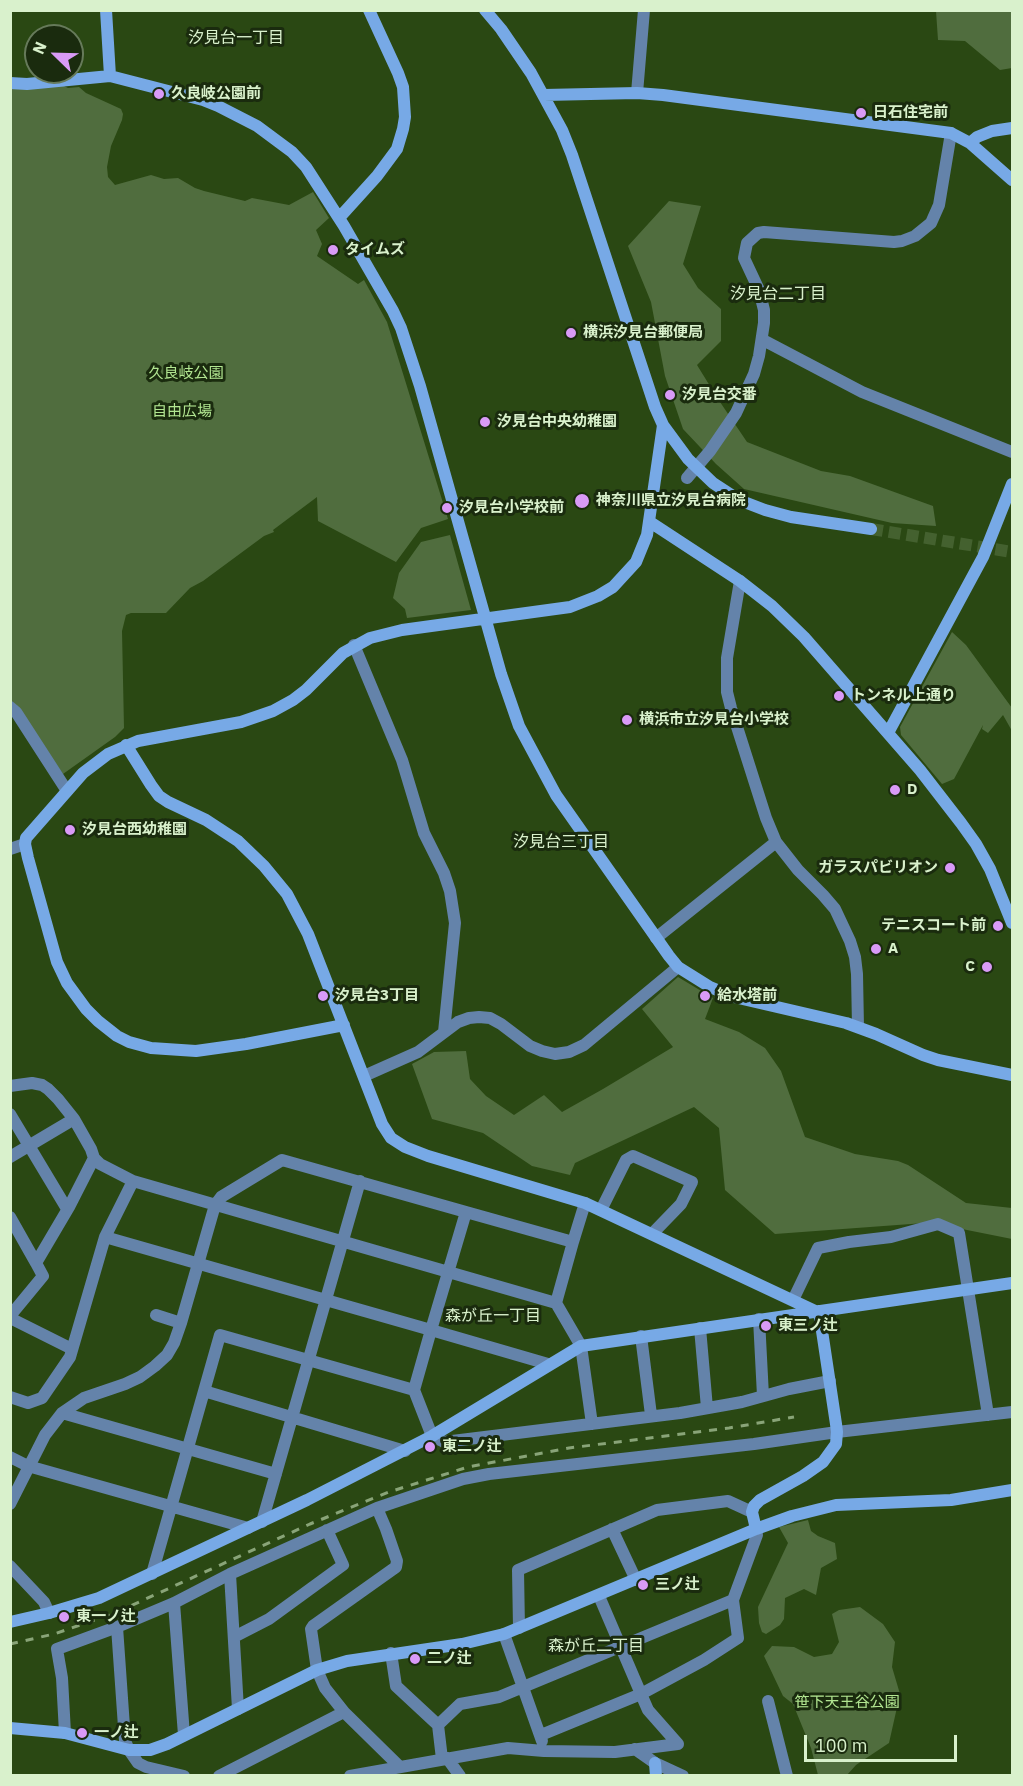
<!DOCTYPE html>
<html>
<head>
<meta charset="utf-8">
<style>
	body { margin:0 }
	#map { position:relative; width:1023px; height:1786px; overflow:hidden; background:#2a4813; font-family:"IBM Plex Sans",sans-serif }
	canvas { display:block }
	.frame { position:absolute; inset:0; border:12px solid #d9f1cc; pointer-events:none }
	.north { position:absolute; left:24px; top:24px; width:60px; height:60px; box-sizing:border-box; background:#1a2b0e; border:2px solid #667a5a; border-radius:50%; rotate:293deg; font-size:16px; font-weight:700; line-height:24px; text-align:center; color:#d9f1cc }
	.north::after { content:''; display:block; margin:auto; width:21px; height:27px; background:#d99af7; clip-path:polygon(50% 0,100% 100%,50% 72%,0 100%) }
	.scale { position:absolute; left:804px; top:1735px; width:153px; height:27px; box-sizing:border-box; border:3px solid #d9f1cc; border-top:0; padding-left:8px; font-size:18px; line-height:21px; white-space:nowrap; color:#d9f1cc; -webkit-text-stroke:4px #1a2b0e; paint-order:stroke }
</style>
</head>
<body>
<div id="map">
<canvas width="1023" height="1786"></canvas>
<div class="frame"></div>
<div class="north">N</div>
<div class="scale">100 m</div>
</div>
<script>
const c = document.querySelector('canvas').getContext('2d');
c.lineJoin = 'round';
function paint(path, color) {
  c.fillStyle = color;
  c.fill(path, 'evenodd');
}
function toPath(rows) {
  const path = new Path2D();
  for (const r of rows) {
    path.moveTo(r[0], r[1]);
    for (let i = 2; i < r.length; i += 2) path.lineTo(r[i], r[i + 1]);
  }
  return path;
}
function strokePath(path, color, width, dash) {
  c.strokeStyle = color;
  c.lineWidth = width;
  c.lineCap = dash ? 'butt' : 'round';
  c.setLineDash(dash || []);
  c.stroke(path);
}
function drawText(font, color, halo, rows, align = 'center') {
  c.font = font + ' "IBM Plex Sans","Noto Sans JP",sans-serif';
  c.lineWidth = 6;
  c.setLineDash([]);
  c.textBaseline = 'middle';
  c.strokeStyle = halo;
  c.fillStyle = color;
  for (const [text, x, y, turn = 0] of rows) {
    c.save();
    c.translate(x, y);
    c.rotate((+turn || 0) * Math.PI / 180);
    c.textAlign = isNaN(turn) ? turn : align;
    if (halo) c.strokeText(text, 0, 0);
    c.fillText(text, 0, 0);
    c.restore();
  }
}
const green = toPath([
	[936,11,1012,11,1012,68,1000,70,965,41,938,40],
	[62,85,68,88,79,87,86,93,121,109,123,114,122,120,111,146,107,167,108,177,115,185,151,175,164,179,178,178,195,188,204,191,245,201,252,198,289,205,313,192,329,218,316,230,322,244,317,256,358,284,364,280,387,322,448,519,421,528,396,562,318,521,317,497,273,530,274,532,264,536,203,581,190,588,166,613,131,613,126,615,122,631,124,728,115,737,63,774,23,719,11,706,11,88],
	[669,201,701,206,683,264,698,288,721,309,721,341,697,365,718,399,747,442,821,471,850,476,933,506,936,526,892,523,744,489,716,464,683,429,665,376,651,302,628,246],
	[450,535,471,610,407,618,405,609,393,598,399,573,421,542],
	[952,632,966,645,1012,708,1012,731,1003,715,988,733,982,729,983,725,954,779,942,784,901,735,900,727],
	[678,977,713,998,705,1019,739,1032,765,1048,781,1071,805,1137,855,1154,898,1161,908,1165,966,1203,1012,1208,1012,1239,962,1229,938,1222,775,1234,725,1190,719,1128,694,1107,575,1163,570,1175,532,1166,483,1133,432,1119,412,1064,434,1052,466,1051,470,1079,486,1096,514,1115,544,1095,562,1112,603,1089,673,1047,642,1009],
	[808,1520,811,1531,818,1536,835,1543,837,1559,821,1568,816,1595,804,1589,785,1598,784,1619,780,1625,766,1634,762,1632,759,1623,758,1607,788,1543,779,1527],
	[860,1607,883,1624,895,1642,892,1667,900,1694,889,1743,856,1765,847,1775,818,1775,811,1748,793,1704,783,1696,764,1656,772,1646,794,1647,814,1657,832,1654,839,1642,832,1614,839,1610]
]);
const secondaryTunnel = toPath([
	[871,529,1012,552]
]);
const street = toPath([
	[637,93,644,10],
	[763,340,862,392,1012,452],
	[687,478,710,451,736,413,754,374,759,356,764,323,764,310,759,290,744,258,747,243,758,233,764,232,894,242,902,241,915,236,931,223,939,205,951,133],
	[740,581,727,658,727,692,731,708,766,818,776,842,798,870,823,895,835,909,850,941,855,957,857,974,858,1027],
	[354,645,402,760,424,833,444,873,450,891,455,923,444,1032],
	[10,707,16,712,67,791],
	[10,849,25,844],
	[656,938,776,842],
	[364,1076,418,1052,458,1022,469,1018,479,1017,490,1018,501,1024,530,1046,542,1051,555,1054,569,1052,584,1045,678,967],
	[10,1086,32,1083,42,1085,48,1089,58,1099,74,1119,91,1149,94,1158,100,1164,133,1181,556,1303,581,1346,592,1424],
	[10,1114,67,1209],
	[10,1157,74,1119],
	[601,1210,626,1160,633,1156,692,1182,681,1204,652,1234],
	[10,1217,36,1263],
	[105,1237,431,1330,414,1390,432,1436,444,1442,680,1413,742,1402,789,1389,830,1381],
	[573,1242,585,1203],
	[793,1300,818,1248,849,1242,891,1237,938,1224,959,1233,988,1415],
	[10,1313,14,1320,72,1349],
	[156,1315,181,1323],
	[10,1316,43,1276,36,1263,69,1207,94,1158],
	[759,1319,763,1396],
	[700,1328,707,1408],
	[641,1336,651,1415],
	[548,1364,431,1330,466,1212,573,1242,556,1303],
	[204,1391,405,1451],
	[10,1397,28,1403,42,1398,70,1357,105,1237,133,1181],
	[62,1413,276,1474],
	[10,1457,28,1466,248,1528],
	[10,1504,45,1435,62,1413,84,1398,125,1384,140,1377,155,1366,167,1355,174,1343,181,1323,215,1205,221,1197,282,1160,466,1212],
	[377,1508,386,1529,397,1561,396,1567,313,1626,311,1629,317,1670,325,1688,344,1712,400,1767],
	[262,1522,360,1181],
	[612,1529,636,1580],
	[10,1566,44,1602,49,1613],
	[152,1574,220,1335,414,1390],
	[230,1574,238,1709],
	[599,1596,641,1694,704,1660,738,1638,733,1600,757,1535,756,1529],
	[174,1603,184,1735],
	[117,1627,125,1741,129,1750,138,1763,146,1767,184,1776],
	[519,1628,518,1570,657,1510,728,1501,752,1512],
	[504,1634,542,1741],
	[234,1637,269,1619,343,1565,327,1530],
	[391,1653,396,1686,438,1725,442,1759],
	[768,1701,787,1776],
	[438,1725,460,1704,499,1697,733,1600],
	[65,1733,62,1678,57,1649,117,1627,174,1603,230,1574,377,1508,463,1479,489,1474,754,1444,837,1432,1012,1412],
	[541,1735,641,1694,648,1710,678,1744],
	[635,1749,655,1763,683,1776],
	[447,1758,460,1776],
	[219,1776,344,1712],
	[350,1776,508,1748,544,1751,615,1752,678,1744]
]);
const secondary = toPath([
	[106,10,110,76],
	[485,10,501,29,531,73,562,130,572,155,655,407,663,425,688,459,713,483,739,500,765,510,791,517,871,529],
	[10,83,27,84,110,76,203,100,218,106,257,126,292,152,306,167,344,226,393,311,401,328,420,386,501,674,519,726,556,795,669,956,678,967,710,987,734,997,846,1023,876,1034,923,1055,938,1060,1012,1075],
	[544,95,637,93,663,95,951,133,970,143,1012,180],
	[970,143,977,137,992,131,1012,128],
	[339,218,377,176,397,149,403,129,405,117,403,87,398,73,369,10],
	[650,522,740,581,772,606,804,637,920,770,961,823,976,844,990,869,1012,923],
	[888,733,983,557,1012,484],
	[126,745,151,785,159,796,168,802,206,820,238,841,264,866,287,894,308,934,382,1124,391,1138,405,1147,428,1156,585,1203,815,1311],
	[344,1025,246,1044,196,1051,151,1048,129,1042,117,1036,98,1021,86,1009,67,983,57,962,28,858,25,844,26,838,83,773,108,754,138,741,241,722,273,711,293,700,306,690,343,653,370,638,402,630,570,607,598,596,613,587,636,562,647,535,663,425],
	[756,1529,752,1512,754,1506,760,1500,803,1476,823,1462,836,1444,837,1432,836,1424,819,1311],
	[10,1622,49,1613,99,1598,307,1500,432,1436,581,1346,1012,1283],
	[10,1728,65,1733,129,1750,150,1750,167,1744,317,1670,347,1661,462,1644,504,1634,756,1529,792,1516,836,1505,951,1500,1012,1490],
	[655,1763,656,1776]
]);
const rail = toPath([
	[10,1644,54,1634,115,1613,310,1524,389,1492,468,1467,569,1448,729,1428,794,1417]
]);
const markers = [
	[159,94,6,"#d99af7"],
	[861,113,6,"#d99af7"],
	[333,250,6,"#d99af7"],
	[571,333,6,"#d99af7"],
	[670,395,6,"#d99af7"],
	[485,422,6,"#d99af7"],
	[582,501,8,"#d99af7"],
	[447,508,6,"#d99af7"],
	[839,696,6,"#d99af7"],
	[627,720,6,"#d99af7"],
	[895,790,6,"#d99af7"],
	[70,830,6,"#d99af7"],
	[950,868,6,"#d99af7"],
	[998,926,6,"#d99af7"],
	[876,949,6,"#d99af7"],
	[987,967,6,"#d99af7"],
	[323,996,6,"#d99af7"],
	[705,996,6,"#d99af7"],
	[766,1326,6,"#d99af7"],
	[430,1447,6,"#d99af7"],
	[643,1585,6,"#d99af7"],
	[64,1617,6,"#d99af7"],
	[415,1659,6,"#d99af7"],
	[82,1733,6,"#d99af7"]
];
const poiNames = [
	["久良岐公園前",171,94],
	["日石住宅前",873,113],
	["タイムズ",345,250],
	["横浜汐見台郵便局",583,333],
	["汐見台交番",682,395],
	["汐見台中央幼稚園",497,422],
	["神奈川県立汐見台病院",596,501],
	["汐見台小学校前",459,508],
	["トンネル上通り",851,696],
	["横浜市立汐見台小学校",639,720],
	["D",907,790],
	["汐見台西幼稚園",82,830],
	["ガラスパビリオン",938,868,"right"],
	["テニスコート前",986,926,"right"],
	["A",888,949],
	["C",975,967,"right"],
	["汐見台3丁目",335,996],
	["給水塔前",717,996],
	["東三ノ辻",778,1326],
	["東二ノ辻",442,1447],
	["三ノ辻",655,1585],
	["東一ノ辻",76,1617],
	["二ノ辻",427,1659],
	["一ノ辻",94,1733]
];
const parkNames = [
	["久良岐公園",186,374],
	["自由広場",182,412],
	["笹下天王谷公園",847,1703]
];
const neighbourhoodNames = [
	["汐見台一丁目",236,38],
	["汐見台二丁目",778,294],
	["汐見台三丁目",561,842],
	["森が丘一丁目",493,1316],
	["森が丘二丁目",596,1646]
];
paint(green, '#506d3e');
strokePath(secondaryTunnel, '#44612f', 12, [12, 6]);
strokePath(street, '#6483aa', 12);
strokePath(secondary, '#77a9e6', 12);
strokePath(rail, '#89a478', 3, [8, 8]);
for (const [x, y, r, color] of markers) {
  const dot = new Path2D();
  dot.arc(x, y, r, 0, 2 * Math.PI);
  c.fillStyle = color;
  c.fill(dot);
  strokePath(dot, '#1a2b0e', 2);
}
drawText('bold 15px', '#d9f1cc', '#1a2b0e', poiNames, 'left');
drawText('15px', '#b2e691', '#1a2b0e', parkNames);
drawText('16px', '#d9f1cc', '#1a2b0e', neighbourhoodNames);
</script>
</body>
</html>
